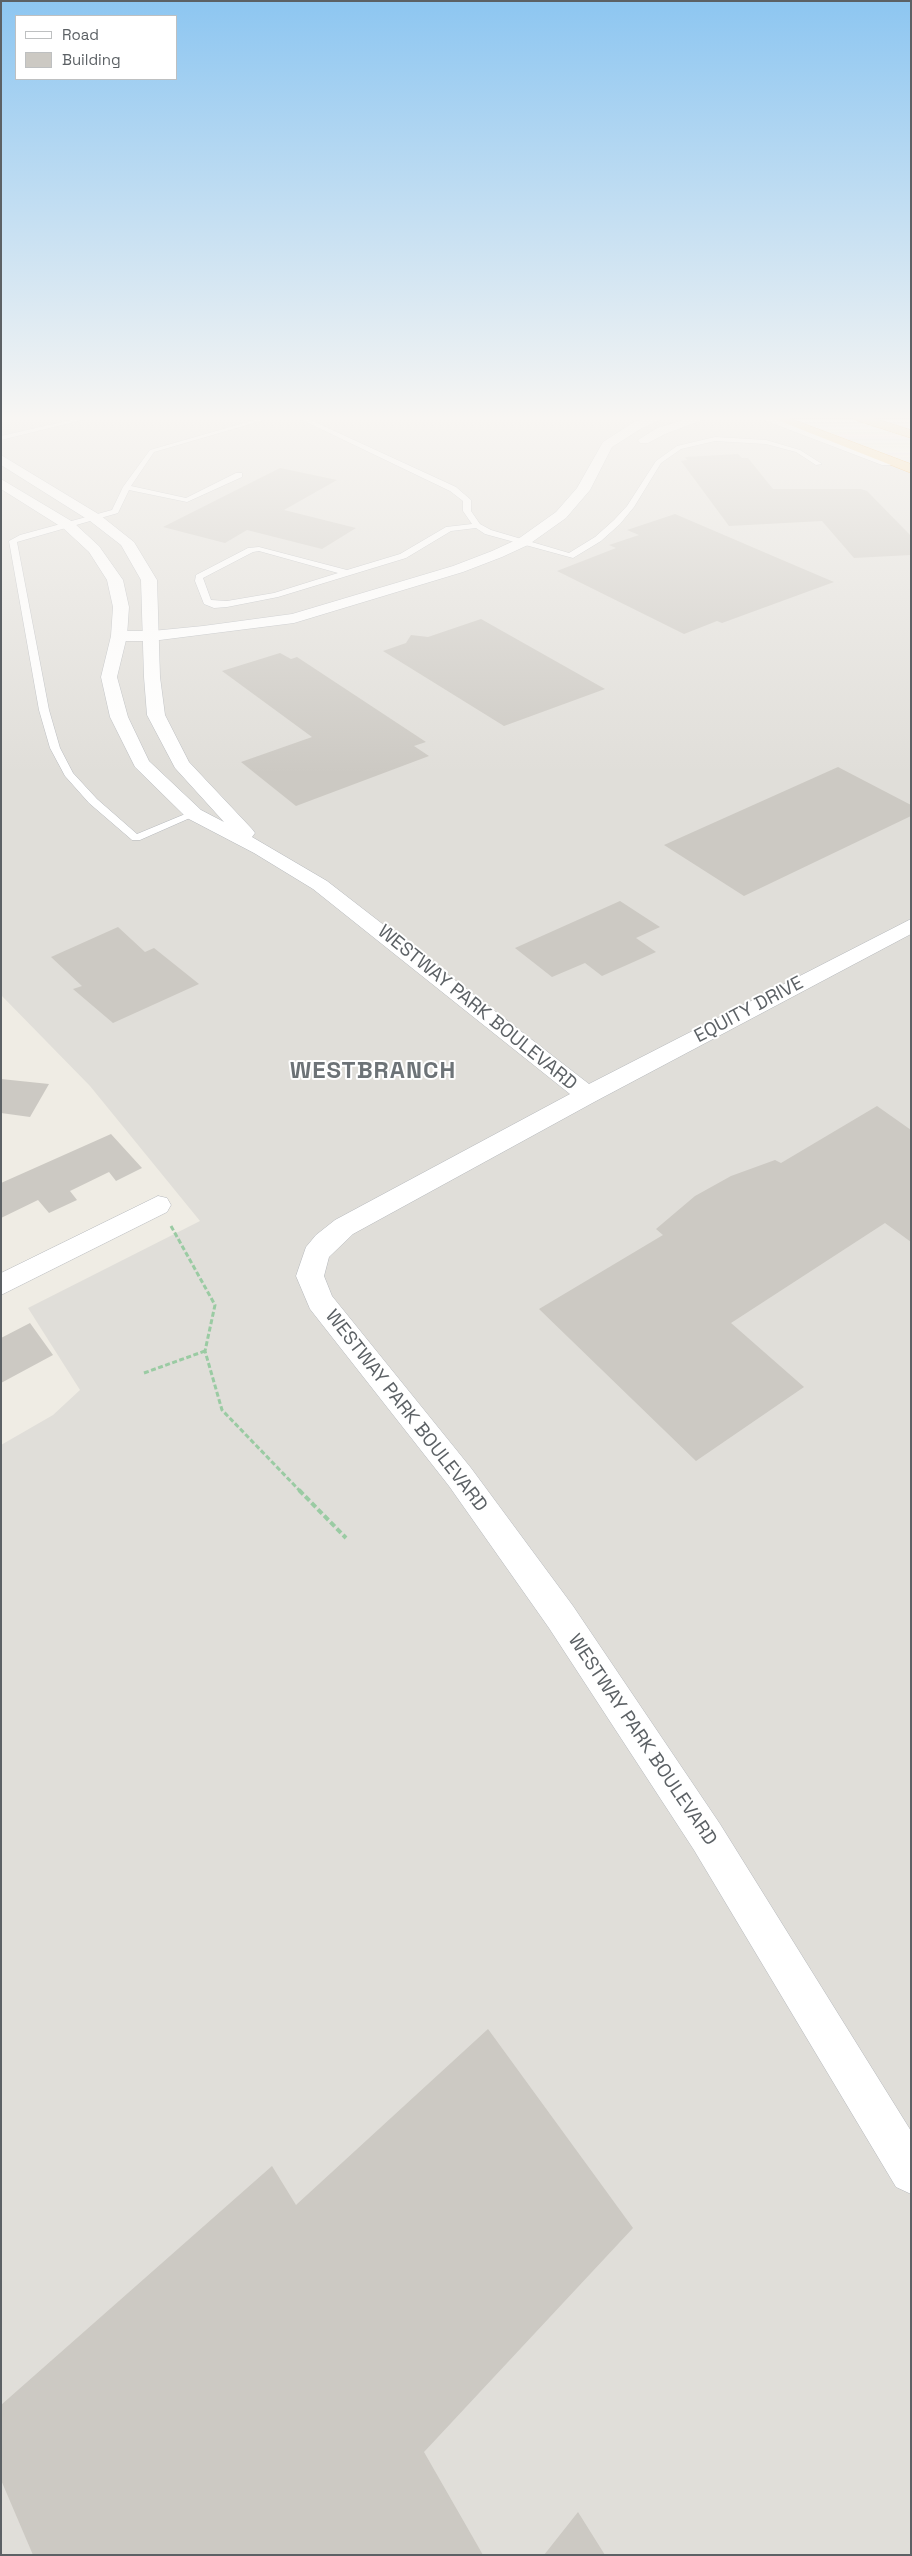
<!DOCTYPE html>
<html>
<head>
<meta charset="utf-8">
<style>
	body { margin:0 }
	#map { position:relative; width:912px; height:2556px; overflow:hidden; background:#efece4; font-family:"Space Grotesk",sans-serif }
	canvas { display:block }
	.frame { position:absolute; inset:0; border:2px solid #5c6165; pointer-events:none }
	.legend { position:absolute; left:15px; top:15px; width:162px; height:65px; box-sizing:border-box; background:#fff; border:1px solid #bec0c1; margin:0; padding:6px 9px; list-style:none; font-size:15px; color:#5c6165 }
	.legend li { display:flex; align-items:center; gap:10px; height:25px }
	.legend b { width:25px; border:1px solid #bec0c1 }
</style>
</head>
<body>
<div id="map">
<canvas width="912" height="2556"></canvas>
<div class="frame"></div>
<ul class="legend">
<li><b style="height:6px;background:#fff"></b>Road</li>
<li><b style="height:14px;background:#ccc9c3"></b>Building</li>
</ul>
</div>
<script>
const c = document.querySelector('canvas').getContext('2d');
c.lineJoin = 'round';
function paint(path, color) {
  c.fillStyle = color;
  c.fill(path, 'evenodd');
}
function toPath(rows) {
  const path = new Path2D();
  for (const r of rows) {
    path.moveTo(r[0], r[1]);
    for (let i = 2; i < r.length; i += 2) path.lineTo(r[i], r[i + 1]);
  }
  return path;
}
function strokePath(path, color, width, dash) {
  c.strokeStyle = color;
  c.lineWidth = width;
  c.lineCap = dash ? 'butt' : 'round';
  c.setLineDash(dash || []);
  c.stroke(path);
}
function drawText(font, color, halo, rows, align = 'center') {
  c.font = font + ' "Space Grotesk",sans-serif';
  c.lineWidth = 4;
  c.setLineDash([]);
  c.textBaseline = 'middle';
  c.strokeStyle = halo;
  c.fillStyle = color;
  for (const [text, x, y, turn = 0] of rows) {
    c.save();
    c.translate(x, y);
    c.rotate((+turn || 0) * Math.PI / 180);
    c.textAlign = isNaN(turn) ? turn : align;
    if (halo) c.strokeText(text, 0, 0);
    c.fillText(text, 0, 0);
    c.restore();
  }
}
const industrial = toPath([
	[1,417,762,417,911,471,911,2555,1,2555,1,1445,53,1415,80,1390,28,1308,200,1221,90,1086,1,995]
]);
const building = toPath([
	[738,454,742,458,748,458,773,489,861,489,867,491,911,536,911,555,854,558,822,521,729,526,681,461,687,460,685,457],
	[280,468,337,480,284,510,356,528,322,549,247,530,225,543,163,527],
	[675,514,787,562,834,582,722,623,717,621,684,634,557,571,616,548,609,545,639,535,627,530],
	[481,619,605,689,504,726,383,651,406,643,411,635,428,637],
	[280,653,291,659,297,657,426,742,414,746,429,756,296,806,241,762,312,737,222,671],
	[838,767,911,805,911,816,744,896,664,845],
	[620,901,660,927,636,938,656,952,602,976,585,963,552,977,515,948],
	[118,927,145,952,154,948,199,984,113,1023,73,989,82,986,51,957],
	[1,1079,49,1084,30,1117,1,1113],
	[877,1106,911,1130,911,1242,885,1223,731,1323,804,1387,696,1461,539,1309,663,1235,656,1229,695,1196,731,1176,775,1160,781,1163],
	[111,1134,142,1168,116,1181,109,1172,70,1191,77,1200,49,1213,38,1200,1,1218,1,1183],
	[30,1323,53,1355,1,1383,1,1338],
	[488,2029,633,2228,424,2452,483,2555,33,2555,1,2480,1,2405,272,2166,296,2205],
	[578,2512,605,2555,544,2555]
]);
const pathFar1 = toPath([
	[171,1226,215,1305,205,1351,222,1410,300,1491],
	[144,1373,205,1351]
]);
const path = toPath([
	[299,1490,346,1538]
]);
const service = toPath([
	[84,417,94,417,1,440,1,436,84,417],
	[265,417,274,417,154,452,131,486,186,498,236,473,242,473,242,477,187,502,129,490,118,513,17,542,49,710,60,748,73,773,97,799,137,834,190,812,199,814,140,840,132,840,89,803,65,776,50,748,39,710,9,541,20,535,112,510,123,487,150,450,265,417],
	[296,417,304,417,456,487,471,500,471,511,480,524,491,530,569,553,595,537,614,520,627,506,656,461,677,446,715,437,766,440,800,450,822,464,816,465,796,452,766,444,715,441,681,449,661,463,634,507,620,524,601,541,573,558,485,534,476,528,451,531,406,558,278,597,227,607,214,608,204,604,195,581,196,575,248,548,259,547,347,570,400,554,446,527,472,524,463,511,463,501,450,491,296,417],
	[259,551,338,573,274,593,227,601,211,600,203,578,253,552,259,551]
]);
const minor = toPath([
	[650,417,667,417,642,428,612,447,590,490,566,518,528,545,502,557,463,572,294,623,152,641,119,641,111,636,119,631,152,631,203,626,292,614,453,566,492,551,518,539,556,512,577,488,603,442,634,422,650,417],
	[693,417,710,417,665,434,648,443,640,443,638,440,657,428,693,417],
	[158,1196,167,1198,171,1205,167,1212,1,1295,1,1273,158,1196]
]);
const tertiary = toPath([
	[1,455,100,515,134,542,157,580,160,677,165,715,189,762,252,829,255,833,252,837,327,881,589,1084,911,919,911,934,596,1101,353,1234,329,1257,324,1276,332,1296,471,1468,573,1606,720,1824,911,2131,911,2194,896,2187,694,1850,549,1628,449,1486,310,1309,296,1276,306,1247,316,1235,335,1220,570,1094,313,889,254,853,187,818,135,767,110,717,101,677,111,636,113,607,107,580,89,552,63,528,1,489,1,479,73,522,99,546,123,580,129,607,127,636,117,677,128,717,149,761,201,810,224,822,175,768,147,715,144,677,141,580,121,545,90,521,1,465,1,455]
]);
const secondary = toPath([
	[756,417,772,417,892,459,893,462,892,465,882,465,756,417]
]);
const motorway = toPath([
	[770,417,786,417,911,464,911,473,770,417],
	[853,417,870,417,911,430,911,438,855,420,853,417]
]);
const streetNames = [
	["WESTWAY PARK BOULEVARD",477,1008,39],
	["EQUITY DRIVE",749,1010,-28],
	["WESTWAY PARK BOULEVARD",406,1411,52],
	["WESTWAY PARK BOULEVARD",642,1740,56]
];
const districtNames = [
	["WESTBRANCH",373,1071]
];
paint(industrial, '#e0ded9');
paint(building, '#ccc9c3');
strokePath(service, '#b5b8bc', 1);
strokePath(minor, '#b5b8bc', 1);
strokePath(tertiary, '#b5b8bc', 1);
strokePath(secondary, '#b6babf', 1);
strokePath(motorway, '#f49000', 1);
strokePath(pathFar1, '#9acba3', 3, [5, 2.5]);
strokePath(path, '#9acba3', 4, [6, 3]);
paint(service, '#fff');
paint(minor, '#fff');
paint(tertiary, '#fff');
paint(secondary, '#fff');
paint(motorway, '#ffd68c');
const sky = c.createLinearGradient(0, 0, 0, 774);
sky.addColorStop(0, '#8dc6f1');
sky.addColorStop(0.54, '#f8f6f3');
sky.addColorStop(1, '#f8f6f300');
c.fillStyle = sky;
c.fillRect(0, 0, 912, 774);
drawText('19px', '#5c6165', '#fff', streetNames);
c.letterSpacing = '1px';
drawText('bold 24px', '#6d7377', '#fff', districtNames);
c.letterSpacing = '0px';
</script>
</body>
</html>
